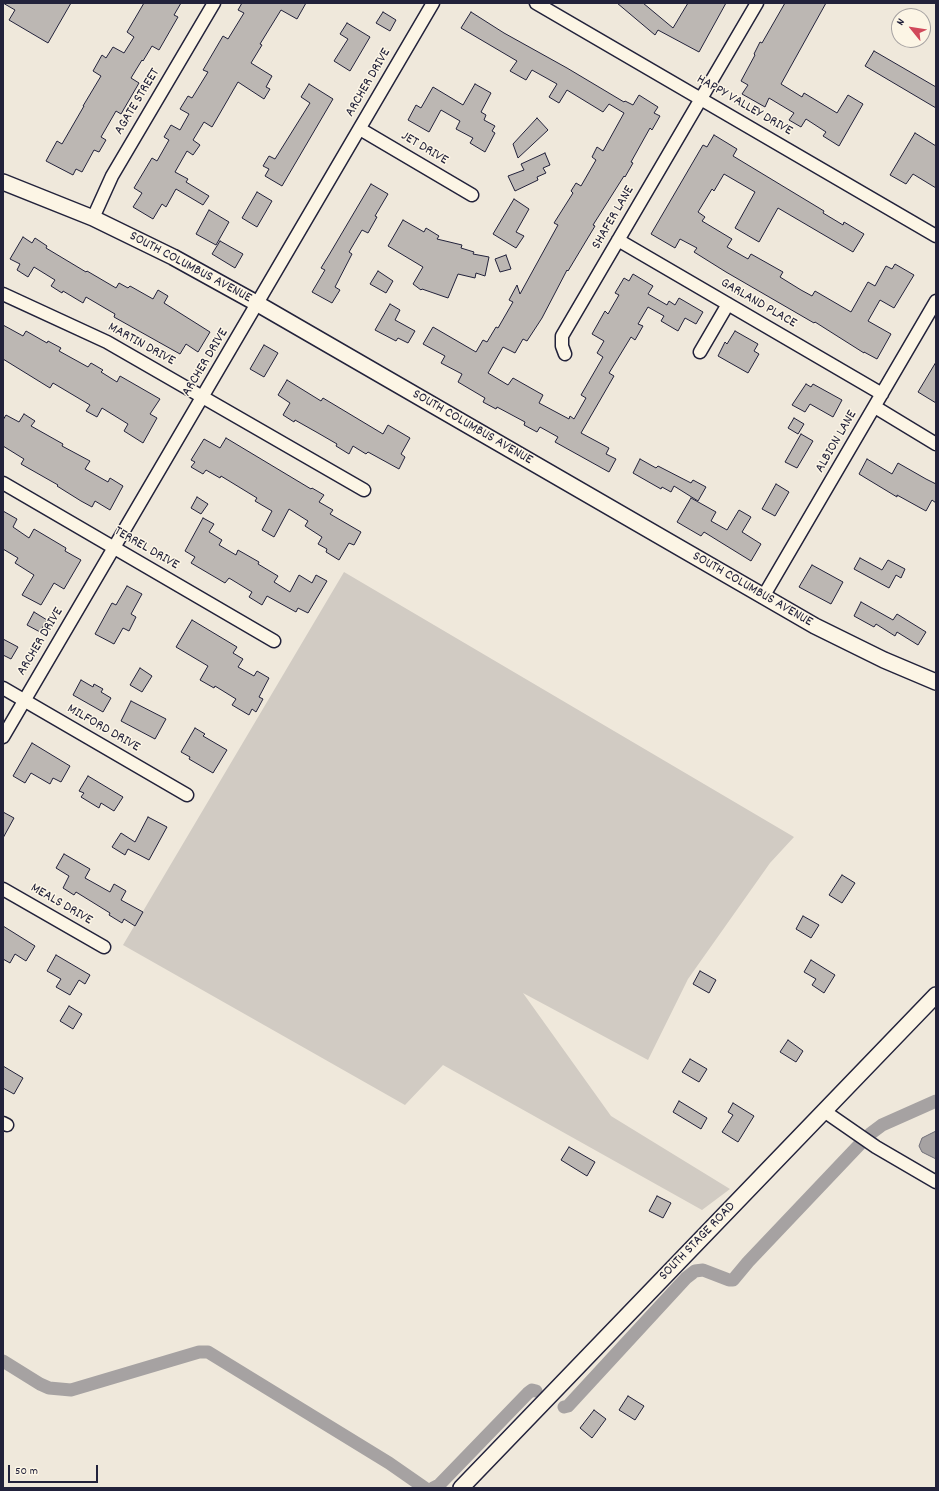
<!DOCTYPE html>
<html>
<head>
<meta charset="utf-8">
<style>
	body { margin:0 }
	#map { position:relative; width:939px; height:1491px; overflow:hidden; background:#efe8db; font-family:Dekko,sans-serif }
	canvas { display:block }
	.frame { position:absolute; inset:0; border:4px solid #22223b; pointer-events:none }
	.north { position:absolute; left:891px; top:8px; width:40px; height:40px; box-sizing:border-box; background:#fcf5e5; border:1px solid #a5a1a1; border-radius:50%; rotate:300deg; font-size:11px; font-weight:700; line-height:16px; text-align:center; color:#22223b }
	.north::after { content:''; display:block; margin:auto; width:14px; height:18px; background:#d1495b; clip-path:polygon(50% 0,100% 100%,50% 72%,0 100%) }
	.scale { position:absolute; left:8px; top:1465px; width:90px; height:18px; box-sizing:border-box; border:2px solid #22223b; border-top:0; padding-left:5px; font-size:12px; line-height:14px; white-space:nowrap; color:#22223b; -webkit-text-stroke:3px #fcf5e5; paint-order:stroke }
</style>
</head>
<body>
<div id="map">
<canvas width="939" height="1491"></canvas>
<div class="frame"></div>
<div class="north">N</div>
<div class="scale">50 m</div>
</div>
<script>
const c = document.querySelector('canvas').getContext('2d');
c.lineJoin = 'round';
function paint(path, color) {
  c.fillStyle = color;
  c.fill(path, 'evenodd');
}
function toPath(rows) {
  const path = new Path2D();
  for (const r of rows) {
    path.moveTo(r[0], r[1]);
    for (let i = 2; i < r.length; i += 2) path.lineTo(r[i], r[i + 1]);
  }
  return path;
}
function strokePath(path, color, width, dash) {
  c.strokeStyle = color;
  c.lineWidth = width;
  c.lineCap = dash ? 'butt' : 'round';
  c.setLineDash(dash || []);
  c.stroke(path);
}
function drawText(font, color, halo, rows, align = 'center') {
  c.font = font + ' Dekko,sans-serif';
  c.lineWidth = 3;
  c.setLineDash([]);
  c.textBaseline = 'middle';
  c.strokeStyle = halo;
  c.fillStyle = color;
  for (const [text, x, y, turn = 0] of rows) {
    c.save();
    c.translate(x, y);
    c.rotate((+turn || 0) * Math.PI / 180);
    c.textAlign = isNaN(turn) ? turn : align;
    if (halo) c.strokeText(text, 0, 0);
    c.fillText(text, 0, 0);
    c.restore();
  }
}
const green = toPath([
	[344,572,794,837,770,863,688,979,648,1060,523,993,611,1116,730,1189,702,1210,443,1065,405,1105,123,945]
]);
const water = toPath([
	[936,1131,936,1159,922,1152,919,1146,922,1138,936,1131]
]);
const canal = toPath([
	[870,1134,882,1125,936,1101],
	[3,1361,40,1384,49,1388,71,1390,199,1352,208,1352,389,1463,425,1488],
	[564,1407,568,1406,686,1278,695,1271,703,1270,729,1280,733,1280,748,1262,861,1143],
	[433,1488,439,1485,528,1393,532,1390,536,1391]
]);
const building = toPath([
	[3,3,71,3,48,43,9,20,15,10,3,3],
	[144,3,181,3,174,15,178,17,159,50,152,46,143,61,142,60,131,78,139,83,121,114,116,111,101,137,106,140,99,152,94,150,82,172,76,169,73,175,46,161,57,141,62,144,84,106,83,106,101,76,93,71,102,55,106,58,113,47,124,53,134,37,127,32,144,3],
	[242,3,306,3,297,19,281,10,260,44,262,45,251,63,272,76,266,87,270,89,264,99,238,82,212,127,204,122,193,140,200,145,193,155,187,151,175,172,188,179,186,182,209,196,203,205,176,189,166,207,162,204,153,219,133,207,142,193,134,188,152,158,157,161,169,140,164,137,171,125,180,130,189,114,180,109,188,96,192,98,208,72,203,70,223,36,228,39,244,13,238,10,242,3],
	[617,3,643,3,673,28,688,3,726,3,699,52,658,30,655,35,617,3],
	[785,3,826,3,781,84,802,97,804,93,837,113,848,95,863,104,839,146,823,136,826,132,806,119,801,127,789,120,794,113,769,98,765,107,742,94,748,85,741,81,755,55,754,54,760,42,762,43,785,3],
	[383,12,396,20,390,31,376,23,383,12],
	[471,12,504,33,567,68,624,102,625,101,633,105,639,95,658,107,654,113,660,116,652,130,650,128,631,162,633,163,625,177,624,176,593,225,595,226,568,271,567,270,542,318,527,341,523,339,515,353,503,347,488,373,508,385,513,378,543,395,539,403,569,419,570,416,574,419,586,398,581,395,603,357,597,353,604,341,592,334,605,311,608,314,619,295,615,293,624,278,629,281,633,274,653,286,648,294,667,305,669,301,675,305,679,298,703,312,696,324,685,318,678,331,661,321,664,316,648,307,638,324,643,326,635,340,631,337,609,373,614,376,581,433,609,448,606,454,616,459,609,472,555,442,558,437,540,427,537,432,524,425,525,422,497,407,496,409,483,402,485,398,458,382,462,374,441,363,445,356,423,344,433,327,476,352,483,340,487,342,496,327,498,328,513,302,509,300,517,285,520,294,558,225,554,223,573,193,571,191,576,183,581,186,596,160,592,157,597,147,603,151,624,113,609,104,603,112,567,90,559,103,549,97,557,84,532,70,526,80,510,71,517,61,461,28,471,12],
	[347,23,370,37,350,71,334,61,348,39,340,34,347,23],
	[874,51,936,87,936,108,865,66,874,51],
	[309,84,333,99,282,186,265,176,269,169,263,166,269,156,275,159,310,103,301,97,309,84],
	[475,84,491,93,481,112,486,115,484,120,495,126,492,131,495,133,485,152,470,143,473,138,456,129,460,121,441,110,429,132,408,120,416,105,421,108,433,87,463,105,475,84],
	[537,118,548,130,518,158,513,144,537,118],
	[915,133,936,146,936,188,913,174,906,184,890,175,915,133],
	[714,135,737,149,733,156,824,211,823,213,843,225,844,222,864,234,853,252,778,208,759,242,735,228,755,192,724,174,714,191,712,189,698,212,705,217,702,221,732,239,727,247,748,259,751,254,783,272,780,277,801,290,812,296,815,291,851,312,868,282,875,286,886,266,892,269,895,264,914,275,894,308,880,300,868,321,891,334,877,359,864,352,864,353,815,322,814,323,726,272,694,252,697,248,680,239,675,248,651,234,703,145,707,147,714,135],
	[545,153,550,165,543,168,546,173,537,177,538,180,515,191,508,176,524,170,521,164,545,153],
	[371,184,388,194,375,216,377,217,368,233,362,230,349,252,352,254,335,287,340,290,332,303,312,292,325,270,321,268,329,255,371,184],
	[257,192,272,201,257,227,242,218,257,192],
	[514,199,529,209,516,232,524,236,516,248,493,234,514,199],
	[209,210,229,222,216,245,196,234,209,210],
	[403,220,424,232,426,228,439,236,437,239,462,245,461,248,474,252,473,254,489,257,485,276,476,273,475,278,458,274,448,298,422,289,421,290,413,284,423,267,388,246,403,220],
	[23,237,32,243,35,238,47,246,46,248,86,272,87,271,116,288,119,283,128,288,130,286,153,299,158,290,168,296,164,303,210,332,198,352,186,344,180,354,114,317,115,314,86,297,83,303,63,291,62,293,51,286,55,280,34,267,28,277,17,270,20,264,10,259,23,237],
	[220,241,243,254,235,268,212,254,220,241],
	[506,255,511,269,500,272,495,259,506,255],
	[378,271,393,281,386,293,370,284,378,271],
	[390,304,400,310,395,320,415,331,408,343,398,338,396,341,375,330,390,304],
	[3,325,23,336,26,331,47,343,48,341,61,348,59,351,88,367,91,363,103,370,101,372,117,382,120,376,160,399,150,414,157,418,143,443,124,431,128,424,102,408,97,417,86,411,90,405,53,383,50,388,3,359,3,325],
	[735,331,758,344,754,351,759,354,748,373,718,356,725,342,727,344,735,331],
	[264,345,278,353,264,377,250,369,264,345],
	[936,362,936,403,918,392,936,362],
	[287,380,321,401,323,398,383,434,388,425,410,438,401,454,405,457,399,469,368,452,366,454,353,446,349,454,336,446,337,444,318,433,295,420,294,422,283,415,290,403,278,395,287,380],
	[806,384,811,387,813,384,842,400,833,417,810,404,805,412,792,405,806,384],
	[24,414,35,421,31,426,63,444,62,446,90,461,85,469,108,482,110,478,123,486,110,510,95,501,92,507,81,501,57,486,58,485,21,464,24,459,3,446,3,420,6,415,19,422,24,414],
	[794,418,804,424,798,434,788,428,794,418],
	[801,434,813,441,797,468,785,462,801,434],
	[226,438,311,489,312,488,324,495,319,502,333,510,330,514,361,532,354,545,349,543,339,560,326,552,327,549,318,544,322,537,305,526,308,521,289,509,274,537,262,530,272,511,255,501,257,498,221,476,220,478,206,470,203,474,191,467,195,462,191,460,204,439,220,448,226,438],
	[640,459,656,468,658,466,691,483,693,480,706,487,698,501,674,486,671,492,662,487,661,489,633,473,640,459],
	[867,459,892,474,898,463,926,479,936,484,936,503,932,500,926,511,897,495,897,497,859,474,867,459],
	[776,484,789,492,775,516,762,509,776,484],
	[197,497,208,504,201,514,191,508,197,497],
	[691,498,716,512,711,521,727,530,739,510,751,517,742,532,761,544,751,561,704,532,701,536,677,522,691,498],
	[3,511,17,519,13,527,29,538,34,529,66,548,65,551,81,560,64,589,54,583,41,605,22,595,34,575,15,563,18,558,3,549,3,511],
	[203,518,214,524,209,532,222,540,219,545,236,555,238,550,259,562,258,564,278,576,274,582,290,592,299,575,312,583,316,575,327,581,308,613,298,608,296,612,267,596,262,605,249,597,252,592,229,578,225,583,191,563,195,557,185,551,203,518],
	[860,558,882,570,888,560,905,569,901,578,896,575,889,588,854,569,860,558],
	[812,565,843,582,831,604,799,587,812,565],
	[127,586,142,594,131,614,136,617,129,631,123,628,114,644,95,634,112,603,116,605,127,586],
	[861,602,893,620,897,614,926,632,918,645,897,632,895,636,876,624,874,627,854,616,861,602],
	[34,612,47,620,40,632,27,625,34,612],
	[192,620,237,647,233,653,243,659,238,667,254,676,257,671,269,678,259,697,263,699,256,712,252,709,249,715,232,705,236,699,215,686,214,688,200,680,208,666,176,647,192,620],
	[3,639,18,647,11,659,3,655,3,639],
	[140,668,152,676,142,692,130,685,140,668],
	[81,680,93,687,94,684,103,689,101,692,111,698,103,712,73,695,81,680],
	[131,701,166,719,155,739,121,721,131,701],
	[195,728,205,734,203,736,227,750,213,773,189,759,190,757,181,752,195,728],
	[32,743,70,766,61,782,53,778,50,784,31,773,25,783,13,776,32,743],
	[88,776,123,797,114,811,101,803,99,808,81,797,84,793,79,791,88,776],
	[3,812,14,818,3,838,3,812],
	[148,817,167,827,149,860,128,849,125,855,112,847,121,833,135,842,148,817],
	[64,854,90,869,85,878,110,892,114,884,126,891,121,900,143,912,135,926,124,919,122,923,109,915,110,913,76,892,74,895,63,888,69,876,56,868,64,854],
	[842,875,855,883,842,903,829,895,842,875],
	[803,916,819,925,811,938,796,929,803,916],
	[3,926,35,946,26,961,15,954,10,963,3,959,3,926],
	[56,955,90,975,85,984,79,980,70,995,56,987,61,979,47,971,56,955],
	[811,960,835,975,824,993,812,985,816,979,804,972,811,960],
	[700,971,716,980,709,993,693,984,700,971],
	[69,1006,82,1014,73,1029,60,1021,69,1006],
	[788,1040,803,1051,796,1062,780,1052,788,1040],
	[690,1059,707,1069,699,1082,682,1072,690,1059],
	[3,1066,23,1078,14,1094,3,1088,3,1066],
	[679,1101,707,1118,701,1129,673,1112,679,1101],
	[733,1103,754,1116,738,1142,722,1132,733,1115,728,1112,733,1103],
	[569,1147,595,1162,587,1176,561,1160,569,1147],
	[657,1196,671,1203,663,1218,649,1211,657,1196],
	[628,1396,644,1406,635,1420,619,1410,628,1396],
	[594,1410,606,1419,592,1438,580,1428,594,1410]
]);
const minor = toPath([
	[536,3,936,236],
	[360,129,472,195],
	[93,218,112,176,214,3],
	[618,240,882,394],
	[3,294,107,342,364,490],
	[700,352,728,304],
	[565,354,562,346,562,336,757,3],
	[875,407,936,444],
	[3,483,274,641],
	[763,597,936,301],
	[3,688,187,795],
	[3,737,433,3],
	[3,889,104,947],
	[824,1111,876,1147,936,1182],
	[3,1123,7,1125]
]);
const major = toPath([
	[3,182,93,218,173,257,258,304,815,626,884,660,936,682],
	[461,1488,936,995]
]);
const streetNames = [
	["ARCHER DRIVE",369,83,-60],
	["AGATE STREET",138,102,-59],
	["HAPPY VALLEY DRIVE",744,106,30],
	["JET DRIVE",424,149,31],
	["SHAFER LANE",614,218,-60],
	["SOUTH COLUMBUS AVENUE",190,268,28],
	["GARLAND PLACE",758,304,30],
	["MARTIN DRIVE",141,345,29],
	["ARCHER DRIVE",206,363,-59],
	["SOUTH COLUMBUS AVENUE",472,428,30],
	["ALBION LANE",837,442,-60],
	["TERREL DRIVE",146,549,30],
	["SOUTH COLUMBUS AVENUE",752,590,30],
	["ARCHER DRIVE",41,642,-59],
	["MILFORD DRIVE",103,729,30],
	["MEALS DRIVE",61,905,30],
	["SOUTH STAGE ROAD",698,1242,-46]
];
paint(green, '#d1cbc3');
paint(water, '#a6a2a2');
strokePath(water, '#716f79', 1);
strokePath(canal, '#a6a2a2', 13);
paint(building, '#bcb7b3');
strokePath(building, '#22223b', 1);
strokePath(minor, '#22223b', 15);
strokePath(major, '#22223b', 18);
strokePath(minor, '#fcf5e5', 12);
strokePath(major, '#fcf5e5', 15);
drawText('14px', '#22223b', '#fcf5e5', streetNames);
</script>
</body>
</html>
